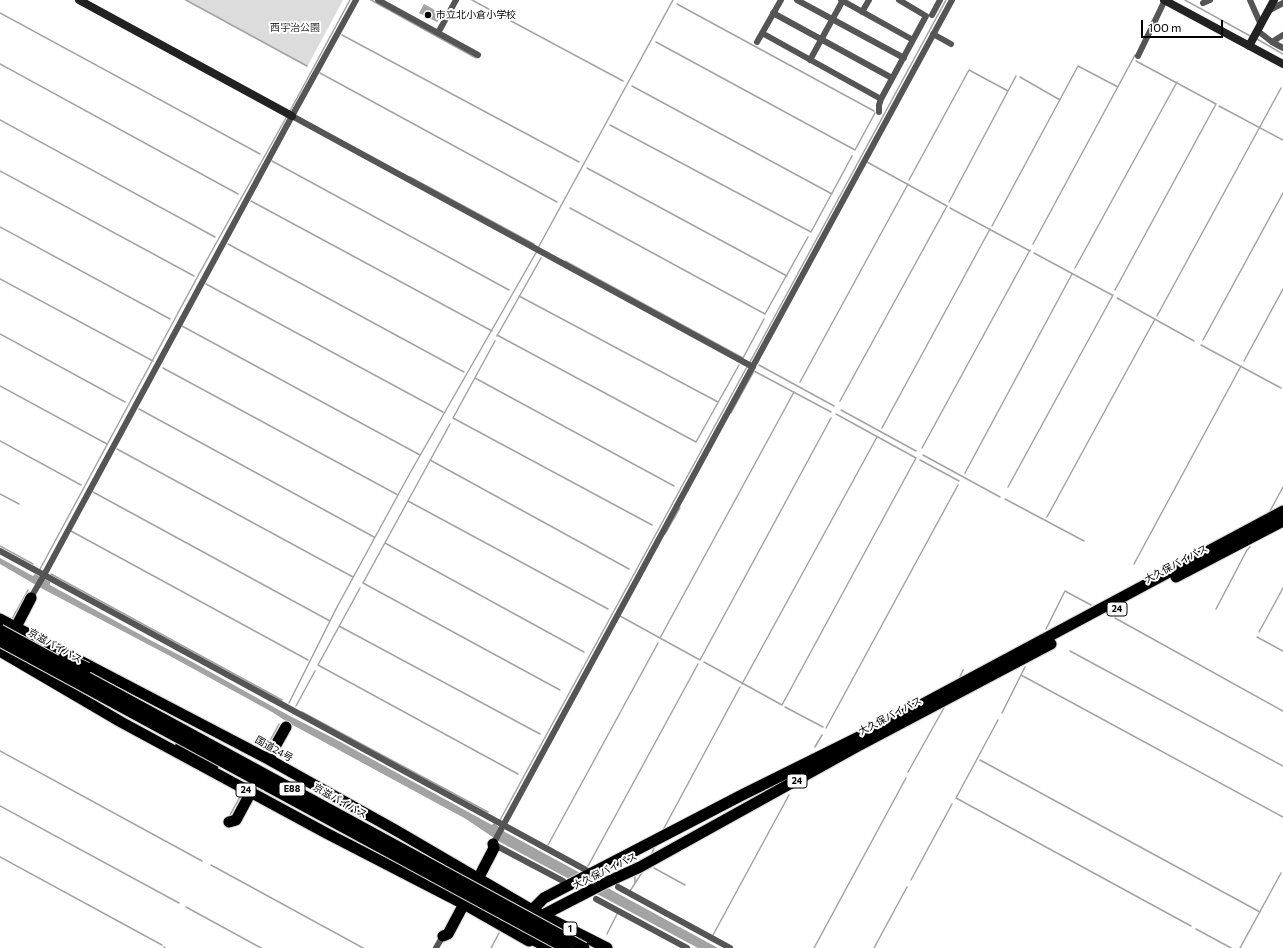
<!DOCTYPE html>
<html>
<head>
<meta charset="utf-8">
<style>
	body { margin:0 }
	#map { position:relative; width:1283px; height:948px; overflow:hidden; background:#fff; font-family:Commissioner,sans-serif }
	canvas { display:block }
	.scale { position:absolute; left:1141px; top:20px; width:82px; height:18px; box-sizing:border-box; border:2px solid #000; border-top:0; padding-left:5px; font-size:12px; line-height:14px; white-space:nowrap; color:#000; -webkit-text-stroke:3px #fff; paint-order:stroke }
</style>
</head>
<body>
<div id="map">
<canvas width="1283" height="948"></canvas>
<div class="scale">100 m</div>
</div>
<script>
const c = document.querySelector('canvas').getContext('2d');
c.lineJoin = 'round';
function paint(path, color) {
  c.fillStyle = color;
  c.fill(path, 'evenodd');
}
function toPath(rows) {
  const path = new Path2D();
  for (const r of rows) {
    path.moveTo(r[0], r[1]);
    for (let i = 2; i < r.length; i += 2) path.lineTo(r[i], r[i + 1]);
  }
  return path;
}
function strokePath(path, color, width, dash) {
  c.strokeStyle = color;
  c.lineWidth = width;
  c.lineCap = dash ? 'butt' : 'round';
  c.setLineDash(dash || []);
  c.stroke(path);
}
function drawText(font, color, halo, rows, align = 'center') {
  c.font = font + ' Commissioner,"Noto Sans JP",sans-serif';
  c.lineWidth = 4;
  c.setLineDash([]);
  c.textBaseline = 'middle';
  c.strokeStyle = halo;
  c.fillStyle = color;
  for (const [text, x, y, turn = 0] of rows) {
    c.save();
    c.translate(x, y);
    c.rotate((+turn || 0) * Math.PI / 180);
    c.textAlign = isNaN(turn) ? turn : align;
    if (halo) c.strokeText(text, 0, 0);
    c.fillText(text, 0, 0);
    c.restore();
  }
}
const green = toPath([
	[184,0,343,0,307,67]
]);
const water = toPath([
	[424,4,442,14,437,22,419,13],
	[0,558,33,576,35,574,50,582,50,585,152,641,187,659,288,715,337,740,492,825,494,823,505,832,718,948,698,948,500,842,466,819,289,723,272,712,170,656,41,588,0,564]
]);
const stream = toPath([
	[186,0,307,66],
	[371,0,476,58],
	[472,0,623,81],
	[1185,0,1252,37],
	[677,4,874,111],
	[0,13,260,154],
	[342,35,579,162],
	[1257,39,1283,54],
	[656,42,855,150],
	[1136,61,1216,104],
	[0,64,238,194],
	[320,73,557,202],
	[1020,77,1060,100],
	[632,86,832,194],
	[1219,106,1283,140],
	[290,111,350,0],
	[0,120,215,237],
	[610,125,811,232],
	[855,150,875,113],
	[272,161,509,290],
	[867,162,947,206],
	[587,168,787,276],
	[0,171,194,276],
	[410,177,534,244],
	[909,180,969,70,1008,91],
	[251,201,492,331],
	[949,202,1016,76],
	[570,208,765,314],
	[950,208,1030,251],
	[992,226,1078,66,1118,87],
	[0,227,170,319],
	[811,232,852,156],
	[228,244,464,372],
	[1033,244,1135,55],
	[538,248,673,0],
	[1034,253,1112,295],
	[565,261,743,358],
	[1075,268,1177,82],
	[0,279,153,361],
	[206,284,443,412],
	[1115,290,1216,104],
	[519,296,718,402],
	[1117,298,1194,341],
	[765,314,808,237],
	[1157,316,1281,88],
	[182,326,420,455],
	[0,334,125,402],
	[497,335,696,442,739,365],
	[497,336,541,258],
	[1203,340,1283,193],
	[1201,345,1281,388],
	[743,358,764,319],
	[1244,361,1283,289],
	[750,362,946,0],
	[759,365,834,406],
	[163,368,398,495],
	[475,378,674,486],
	[800,382,908,184],
	[0,386,107,444],
	[840,401,947,206],
	[139,409,374,537],
	[841,410,916,451],
	[731,413,754,371,831,412],
	[453,418,652,525],
	[453,418,495,341],
	[882,428,990,229],
	[0,441,81,485],
	[922,448,1030,250],
	[117,449,353,577],
	[923,455,1000,497],
	[430,460,629,569],
	[920,460,959,481],
	[965,473,1072,274],
	[1008,487,1113,295],
	[93,492,330,621],
	[0,494,19,504],
	[1005,499,1084,541],
	[408,501,608,609],
	[1270,511,1283,487],
	[1047,517,1155,319],
	[71,531,308,660],
	[665,534,680,508],
	[385,543,584,652],
	[0,546,33,564],
	[1134,564,1241,366],
	[39,571,199,274,287,116],
	[51,574,282,700],
	[363,583,560,690],
	[363,583,450,424],
	[1216,609,1247,550,1250,547],
	[620,616,700,660],
	[1115,618,1283,711],
	[12,619,28,590],
	[339,626,540,734],
	[1046,629,1065,591,1091,605],
	[1259,632,1283,588],
	[1257,637,1283,651],
	[660,638,794,392],
	[1070,651,1283,766],
	[700,660,831,418],
	[704,662,782,705],
	[318,665,518,774],
	[318,665,360,588],
	[1021,675,1283,817],
	[959,679,963,670],
	[742,684,877,437],
	[289,703,337,607,410,473,537,251],
	[782,705,916,458,836,414],
	[296,706,315,671],
	[785,707,823,727],
	[302,712,488,812],
	[1002,713,1025,667],
	[998,720,956,798,1191,926],
	[826,728,958,485],
	[815,747,822,735],
	[265,750,279,724],
	[0,751,202,861],
	[980,760,1260,912],
	[908,772,945,706],
	[0,806,179,903],
	[229,817,241,795],
	[500,820,748,365],
	[663,830,740,687],
	[548,845,658,643],
	[651,855,655,846],
	[0,857,162,945],
	[211,865,363,948],
	[588,866,698,664],
	[654,868,685,885],
	[635,877,635,883],
	[911,880,952,804],
	[630,891,643,871],
	[186,907,261,948],
	[1196,929,1231,948],
	[607,934,617,914],
	[713,935,789,795],
	[164,947,165,948],
	[491,948,499,933],
	[814,948,906,778],
	[874,948,907,887],
	[1240,948,1281,873]
]);
const street = toPath([
	[378,0,478,55],
	[797,0,904,58],
	[841,0,913,40],
	[1250,0,1261,25],
	[1203,3,1210,0],
	[1268,11,1283,3],
	[862,12,869,0],
	[773,13,892,78],
	[932,15,940,0],
	[1258,31,1272,42,1283,48],
	[438,33,456,0],
	[762,33,881,99],
	[933,34,951,44],
	[757,42,781,0],
	[1272,42,1283,35],
	[1138,56,1165,0],
	[810,60,843,0],
	[879,112,879,105,881,99,926,16,899,0],
	[292,116,753,367],
	[0,551,586,870],
	[30,599,44,575,292,116,356,0],
	[493,844,563,881],
	[492,846,952,0],
	[618,887,730,948],
	[596,899,687,948],
	[436,948,444,934]
]);
const secondary = toPath([
	[79,0,292,116],
	[1164,0,1283,64],
	[1249,46,1274,0]
]);
const highway = toPath([
	[1176,577,1283,521],
	[0,619,268,759,397,831,532,910,607,948],
	[16,627,31,598],
	[0,651,121,722,326,833,464,904,529,941],
	[181,744,214,764],
	[268,759,286,727],
	[229,822,236,820,251,792],
	[478,879,494,848,493,844],
	[506,928,524,923,543,915,605,883,640,867,858,746,1051,644],
	[443,936,448,934,464,904],
	[549,948,526,936,523,930,524,923,532,910,544,898,742,795,889,722,1283,511]
]);
const highwayBridge = toPath([
	[0,630,584,948],
	[0,641,566,948],
	[64,657,87,668]
]);
const markers = [
	[428,15,4,"#000"]
];
const shields = [
	[1117,609,20],
	[797,781,20],
	[292,789,26],
	[246,790,20],
	[570,929,14]
];
const shieldNames = [
	["24",1117,609],
	["24",797,781],
	["E88",292,789],
	["24",246,790],
	["1",570,929]
];
const poiNames = [
	["市立北小倉小学校",436,15]
];
const parkNames = [
	["西宇治公園",295,28]
];
const streetNames = [
	["大久保バイパス",1176,564,-28],
	["京滋バイパス",55,646,29],
	["大久保バイパス",890,716,-28],
	["国道24号",274,749,29],
	["京滋バイパス",340,801,29],
	["大久保バイパス",605,871,-26]
];
paint(green, '#dcdcdc');
paint(water, '#a3a3a3');
strokePath(stream, '#a3a3a3', 1.5);
strokePath(highway, '#dbdbdb', 13);
strokePath(street, '#555', 6);
strokePath(secondary, '#222', 8);
strokePath(highway, '#000', 11);
strokePath(highwayBridge, '#dbdbdb', 13, []);
strokePath(highwayBridge, '#000', 11);
for (const [x, y, r, color] of markers) {
  const dot = new Path2D();
  dot.arc(x, y, r, 0, 2 * Math.PI);
  c.fillStyle = color;
  c.fill(dot);
  strokePath(dot, '#fff', 1.5);
}
for (const [x, y, w] of shields) {
  const box = new Path2D();
  box.roundRect(x - w / 2, y - 7, w, 14, 3);
  c.fillStyle = '#fff';
  c.fill(box);
  strokePath(box, '#000', 1);
}
drawText('bold 9px', '#000', null, shieldNames);
drawText('10px', '#000', '#fff', poiNames, 'left');
drawText('10px', '#333', '#fff', parkNames);
drawText('10px', '#000', '#fff', streetNames);
</script>
</body>
</html>
